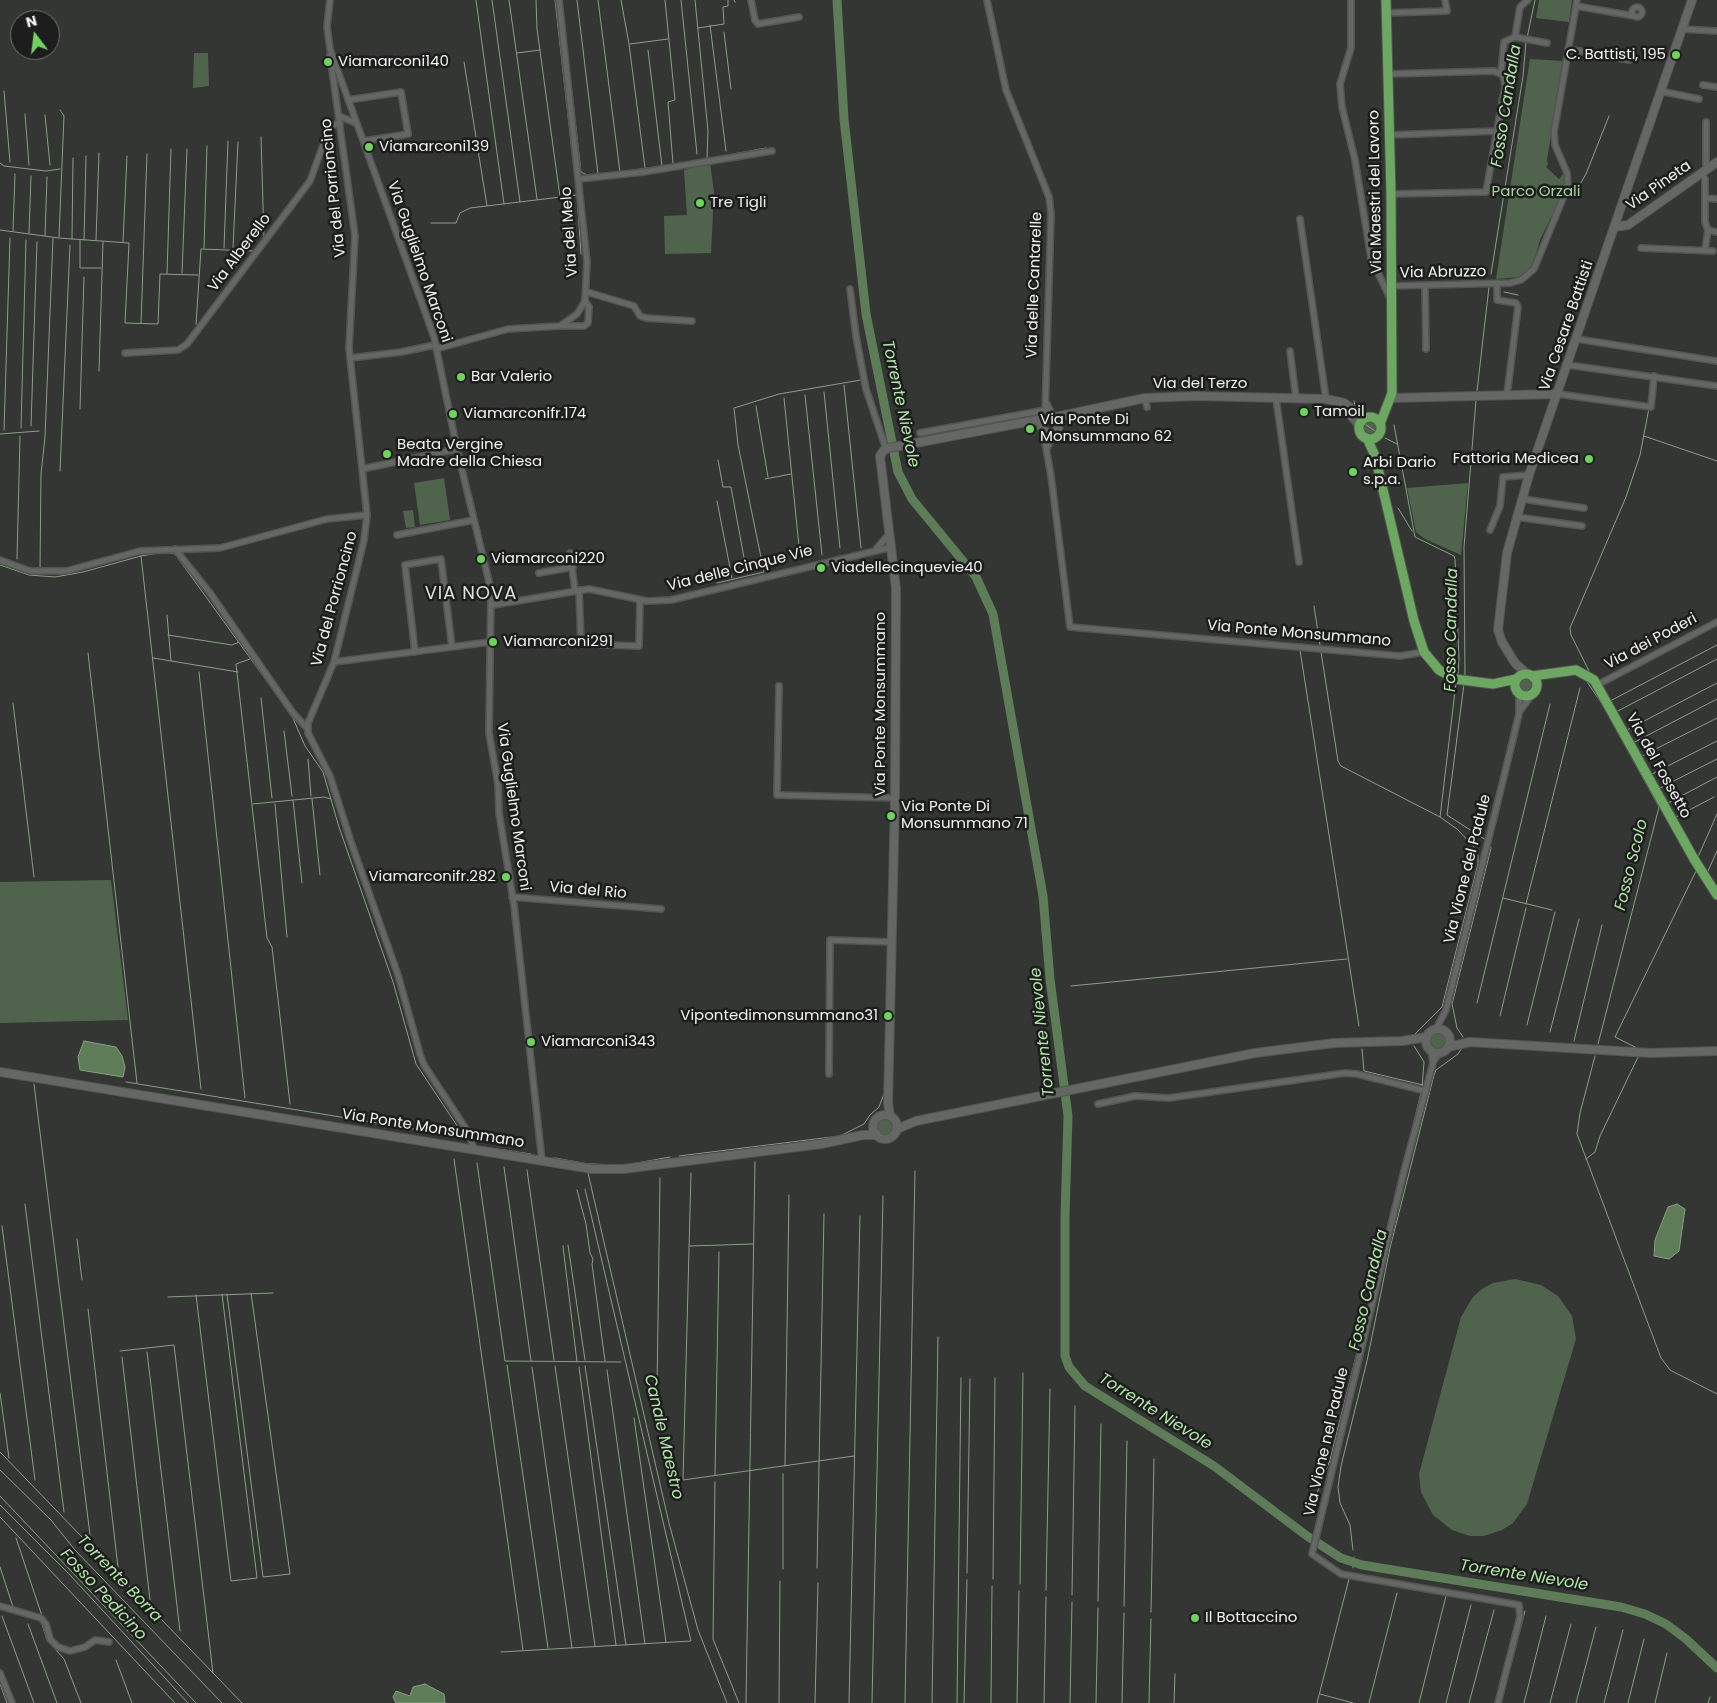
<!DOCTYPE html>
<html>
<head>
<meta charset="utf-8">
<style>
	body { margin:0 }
	#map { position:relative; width:1717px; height:1703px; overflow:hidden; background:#333633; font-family:Poppins,sans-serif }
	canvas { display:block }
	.north { position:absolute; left:10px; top:10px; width:50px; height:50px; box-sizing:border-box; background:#1c1d1c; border:1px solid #717371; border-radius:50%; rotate:345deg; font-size:14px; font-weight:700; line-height:20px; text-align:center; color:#f1f3f0 }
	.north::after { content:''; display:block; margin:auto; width:18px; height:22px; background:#70d35f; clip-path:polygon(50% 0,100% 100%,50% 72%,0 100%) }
</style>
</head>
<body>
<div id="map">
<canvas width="1717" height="1703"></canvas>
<div class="north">N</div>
</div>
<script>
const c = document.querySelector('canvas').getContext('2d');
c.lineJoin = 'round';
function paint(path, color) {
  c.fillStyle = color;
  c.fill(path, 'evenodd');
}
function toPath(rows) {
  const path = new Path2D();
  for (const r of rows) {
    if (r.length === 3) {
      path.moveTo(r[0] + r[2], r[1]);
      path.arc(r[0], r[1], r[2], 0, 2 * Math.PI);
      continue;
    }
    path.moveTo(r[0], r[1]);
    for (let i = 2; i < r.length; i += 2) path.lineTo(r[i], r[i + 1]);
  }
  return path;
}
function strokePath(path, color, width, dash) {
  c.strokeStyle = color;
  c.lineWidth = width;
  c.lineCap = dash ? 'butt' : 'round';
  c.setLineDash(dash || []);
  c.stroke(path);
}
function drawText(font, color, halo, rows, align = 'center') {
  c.font = font + ' Poppins,sans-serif';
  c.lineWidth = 5;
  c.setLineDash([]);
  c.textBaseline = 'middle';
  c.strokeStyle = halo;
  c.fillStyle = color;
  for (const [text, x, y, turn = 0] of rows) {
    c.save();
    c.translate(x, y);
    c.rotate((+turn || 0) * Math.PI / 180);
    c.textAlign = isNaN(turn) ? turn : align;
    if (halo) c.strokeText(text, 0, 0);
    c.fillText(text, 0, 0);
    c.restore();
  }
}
const green = toPath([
	[1539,0,1572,0,1569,22,1536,18],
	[194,53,208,53,209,86,193,88],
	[1530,59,1563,61,1547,160,1548,164,1546,167,1559,179,1564,173,1565,188,1540,240,1532,267,1519,277,1496,279],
	[710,163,714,192,711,253,665,254,664,216,687,215,684,170],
	[1370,427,7],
	[444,478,450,520,420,525,414,483],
	[1468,483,1461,555,1425,539,1416,532,1407,488],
	[413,510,415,527,406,528,403,511],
	[1526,685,7],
	[111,880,128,1020,0,1023,0,882],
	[1438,1041,8],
	[885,1127,8],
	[1515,1279,1541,1285,1558,1296,1572,1316,1576,1339,1527,1504,1513,1523,1502,1530,1484,1536,1470,1536,1452,1530,1433,1515,1421,1492,1419,1474,1461,1317,1473,1297,1482,1289,1493,1283]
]);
const water = toPath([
	[84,1041,116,1047,122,1056,125,1067,123,1077,80,1070,78,1057,84,1041],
	[1677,1204,1685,1209,1679,1251,1669,1259,1654,1256,1655,1240,1668,1207,1677,1204],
	[425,1684,444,1694,445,1703,396,1703,393,1697,396,1691,410,1696,413,1687,425,1684]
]);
const stream = toPath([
	[476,0,504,204],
	[492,0,520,202],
	[509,0,537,199],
	[536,0,537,29,560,197],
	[555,0,577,195,581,254],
	[577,0,598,174],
	[598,0,620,172],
	[621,0,629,44,645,168],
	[665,0,675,100,668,102,673,164],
	[681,0,697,154],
	[695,0,708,131,707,158],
	[734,0,735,2],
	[710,25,726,151],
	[698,28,724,24,723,7,728,6,728,0],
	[724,32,731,89],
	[1527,38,1535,0],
	[630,44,668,39],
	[567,50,581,172,589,176],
	[648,50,662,166],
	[517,53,540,50],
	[464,62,487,206],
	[4,91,10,162],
	[25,114,29,165],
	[45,115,50,165],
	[261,137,264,239],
	[691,162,766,148],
	[0,163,4,166,46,171,60,169],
	[627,171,663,166],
	[1575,193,1586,174,1609,116],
	[431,223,456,223,460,213,470,208,577,195],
	[0,230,59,238,129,243,125,323,158,324,160,274,198,275],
	[13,231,15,174],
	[29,233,31,176],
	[45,236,47,177],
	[59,237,64,116,60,110],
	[72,239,73,158],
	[80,240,80,268,101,268],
	[84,240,86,156],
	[96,240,99,153],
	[123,242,127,156],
	[204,248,207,146],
	[224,248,228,141],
	[233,248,238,142],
	[182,273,187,149],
	[167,274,171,149],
	[1491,274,1523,76,1526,42],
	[1504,292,1518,295],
	[141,323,147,154],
	[196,324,201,249,254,251],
	[99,371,103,242],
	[844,385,861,548],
	[1477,391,1489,287],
	[824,392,840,548],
	[805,395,822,555],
	[784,398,799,546],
	[1354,401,1355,406],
	[756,406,768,477],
	[80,409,84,277],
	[1365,424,1375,431],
	[1394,425,1415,537,1454,556,1455,559,1459,659,1458,674],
	[31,426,37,242],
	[21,428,26,240],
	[4,430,10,238],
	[0,434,39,431],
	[1644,436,1717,461],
	[1385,438,1397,444],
	[718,460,723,487,731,487,747,574],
	[60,471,70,245],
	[765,479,791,474],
	[717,501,732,578],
	[1398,508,1412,531],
	[141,556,201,1089],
	[17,559,20,436],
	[0,565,29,575,55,577,83,572,141,556,164,552,175,554,292,716,305,746,323,772,339,827,393,982,416,1064,460,1130,462,1136],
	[40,569,41,474,45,437,53,238],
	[717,583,764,572,738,445,734,408,779,394,861,380],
	[1314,606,1320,645],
	[167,615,171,661],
	[168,635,232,645,239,642],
	[1300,650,1359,1026],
	[1321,652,1338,761,1341,766,1440,817,1457,829,1474,847],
	[88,653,137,1083],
	[153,658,238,672],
	[250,659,236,664,267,938,272,947,290,1104],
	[1589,671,1571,635,1570,628,1626,497,1640,455,1649,408],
	[199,672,245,1098],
	[1465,678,1464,547,1476,400],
	[1585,679,1602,704,1659,807,1598,1044],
	[1464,684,1447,815,1486,840],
	[261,698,272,798],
	[1610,701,1717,645],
	[13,703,34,877],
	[1616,712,1717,659],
	[1627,730,1717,683],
	[284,731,292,796],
	[1633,743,1717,699],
	[1642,756,1717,718],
	[308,759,311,796],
	[1652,774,1717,741],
	[1660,788,1717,759],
	[312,799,320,875],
	[293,800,302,883],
	[1668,803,1717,777],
	[253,804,324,797,331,799],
	[275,804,287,937],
	[1440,817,1456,683],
	[1676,817,1714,797],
	[1698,857,1717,814],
	[1708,871,1717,851],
	[1503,898,1552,910],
	[1526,904,1580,688],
	[1071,986,1347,959],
	[1477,1003,1550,704],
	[1500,1016,1526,908],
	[1527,1025,1555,912],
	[1550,1032,1579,919],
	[1414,1035,1442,1007,1478,864,1478,855],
	[1463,1037,1457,1028,1452,1004,1491,848,1490,844],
	[1574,1041,1602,925],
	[1414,1046,1424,1062,1422,1088],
	[1362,1049,1364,1071,1423,1085],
	[1639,1049,1615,1037,1696,871],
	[1595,1056,1580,1113,1577,1134,1661,1358,1670,1370,1717,1394],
	[126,1082,463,1137],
	[34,1084,91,1543],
	[484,1147,531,1154],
	[1407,1150,1421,1093],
	[679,1156,840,1136,864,1124,870,1115,879,1107,885,1091],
	[555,1158,588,1164,626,1165,670,1157],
	[454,1159,523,1650],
	[1586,1159,1595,1152,1600,1136,1639,1055],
	[477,1163,505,1361,621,1362],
	[504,1167,531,1361],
	[527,1170,554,1360],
	[588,1173,669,1523,698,1630,727,1703],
	[691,1173,683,1480,854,1456],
	[577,1190,586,1224,590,1253,593,1259,592,1264,605,1361],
	[25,1204,64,1512],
	[2,1226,35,1480],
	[77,1239,82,1280],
	[568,1245,585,1360],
	[563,1246,577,1362],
	[690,1246,753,1244],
	[227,1294,263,1577,290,1574,251,1293],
	[196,1295,231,1581,257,1578,222,1294],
	[168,1297,273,1293],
	[88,1309,118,1567],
	[120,1351,174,1345,213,1673],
	[147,1352,180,1631],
	[122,1357,150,1600],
	[507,1365,548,1648],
	[555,1366,595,1646],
	[585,1366,626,1645],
	[532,1367,572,1648],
	[579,1367,616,1645],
	[607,1370,645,1644],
	[657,1391,660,1178],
	[0,1393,9,1458],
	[634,1418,666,1642],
	[0,1452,242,1703],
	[785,1466,789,1195],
	[0,1470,51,1520,75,1550,222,1703],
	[783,1474,783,1569],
	[715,1475,719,1252],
	[715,1482,713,1639,739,1703],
	[0,1496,196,1703],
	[0,1505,70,1575,188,1703],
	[1310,1511,1330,1460,1385,1241],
	[0,1517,175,1703],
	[16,1538,42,1616],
	[1353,1550,1350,1525,1340,1503,1338,1487,1341,1466,1367,1361,1390,1248,1434,1075,1436,1070,1458,1054,1462,1048],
	[0,1567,13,1607],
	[817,1568,824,1214],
	[1353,1568,1354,1557],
	[967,1573,970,1379],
	[993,1579,995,1378],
	[1020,1584,1023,1373],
	[1046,1590,1050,1389],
	[1072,1595,1075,1406],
	[1098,1601,1101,1424],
	[1124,1606,1127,1441],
	[1151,1612,1154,1459],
	[2,1616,34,1703],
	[28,1624,57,1703],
	[42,1624,47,1640,64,1659,81,1703],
	[501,1652,691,1641,585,1189],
	[116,1660,132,1703],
	[1511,1664,1525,1611],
	[0,1684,7,1703],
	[1320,1694,1353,1703],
	[746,1703,755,1162],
	[779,1703,780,1581],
	[815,1703,818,1583],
	[849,1703,860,1216],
	[872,1703,883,1196],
	[905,1703,915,1171],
	[932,1703,938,1337],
	[957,1703,961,1378],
	[964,1703,967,1580],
	[991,1703,992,1586],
	[1017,1703,1019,1591],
	[1044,1703,1046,1597],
	[1070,1703,1072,1602],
	[1096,1703,1098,1608],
	[1122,1703,1124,1613],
	[1149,1703,1151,1619],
	[1174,1703,1175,1674],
	[1317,1703,1349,1579],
	[1369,1703,1397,1593],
	[1419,1703,1446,1596],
	[1446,1703,1471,1605],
	[1469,1703,1494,1610],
	[1524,1703,1546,1616],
	[1550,1703,1571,1624],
	[1576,1703,1596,1627],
	[1604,1703,1623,1630],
	[1628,1703,1644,1639],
	[1655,1703,1667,1653],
	[1708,1703,1710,1697]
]);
const river = toPath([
	[837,0,844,119,866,314,898,472,912,499,976,577,993,614,1043,896,1050,979,1068,1116,1065,1216,1065,1356,1069,1367,1085,1386,1214,1466,1307,1536,1341,1558,1362,1565,1621,1607,1645,1614,1666,1624,1686,1639,1717,1668]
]);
const street = toPath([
	[330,0,327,26,330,49,434,337,457,449,491,590,489,733,498,784,499,813,514,905,542,1161],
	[751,0,755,20,758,24,799,17],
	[987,0,1006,90,1049,197,1051,214,1045,416],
	[1351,0,1351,48,1340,84,1342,107,1355,160,1371,258,1389,296],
	[1576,6,1634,16],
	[1637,12,5],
	[1386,13,1447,11,1445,0],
	[1681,29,1717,31],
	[1515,37,1547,43],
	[1568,49,1629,60],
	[330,55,355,236,349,348,367,515,364,540,334,662,308,723,308,733,330,776,351,842,398,975,420,1054,424,1065,468,1132,474,1149],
	[1501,73,1504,42,1515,37,1520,7,1528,0],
	[1388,74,1494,71,1503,75,1505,86,1486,192,1391,194],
	[1703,85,1717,87],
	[1660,91,1699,99],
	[348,100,401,92,408,134,364,141],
	[339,116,356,123],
	[1389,135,1498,131],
	[1706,170,1706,122],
	[1701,173,1705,179,1705,222,1708,230,1717,232],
	[579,179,643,172,772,151],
	[1705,198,1717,199],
	[1300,219,1326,399],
	[1641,248,1713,251],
	[1705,250,1708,230],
	[1497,284,1497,300,1516,303,1518,307,1507,395],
	[1391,286,1510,283,1521,280,1534,269,1568,186,1567,173,1555,145,1554,132,1577,0],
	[1425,286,1426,349],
	[850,289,856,336,866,389,886,449],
	[587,292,634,306,640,316,646,318,692,321],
	[563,326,584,326,588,323,589,307,585,301],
	[1577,339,1717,361],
	[436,349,508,329,560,326,577,314,585,301,587,262,559,0],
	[1290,351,1296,398],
	[125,353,178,350,187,344,310,181,330,126,340,123],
	[350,358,401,352,435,345],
	[1568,365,1717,386],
	[1558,394,1651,407,1654,376],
	[1145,398,1147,407],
	[1276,398,1299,562],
	[1047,404,1052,415],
	[1043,431,1051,476,1070,627,1400,656,1424,652],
	[920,433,1046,410],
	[1047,448,1054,433],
	[362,469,457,449],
	[1522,499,1584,508],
	[1516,517,1582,526],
	[1490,530,1500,506,1503,477,1529,475],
	[397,535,474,520],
	[877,548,889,534],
	[175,549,210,593,293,713,307,728],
	[570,553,575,590],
	[0,560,30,571,66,571,140,551,220,548,327,519,367,515],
	[539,573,573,567],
	[579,590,581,644],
	[493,605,589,589,647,601,671,600,892,547],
	[542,643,639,646,640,600],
	[415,652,405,565,441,559,452,647],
	[334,662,490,642],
	[1597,685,1717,622],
	[779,686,777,795,895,798],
	[1520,711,1531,696],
	[512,897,661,909],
	[1436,1029,1446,1010,1498,801,1519,714,1519,694],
	[1431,1050,1433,1063,1404,1171,1312,1554,1341,1574,1519,1605,1520,1617,1498,1703],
	[1433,1062,1440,1052],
	[829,1074,830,940,891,942],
	[1098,1104,1135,1096,1169,1098,1345,1073,1357,1074,1426,1091],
	[0,1606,41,1618,46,1624,50,1639,58,1647,70,1651,85,1647,95,1640,109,1642],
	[0,1673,12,1703]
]);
const secondary = toPath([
	[1615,227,1628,225,1717,162],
	[1392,398,1558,394],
	[1346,410,1359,425],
	[1050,424,9],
	[1056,417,1145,398,1197,396,1326,399,1344,403,1365,418],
	[1527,674,1515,663,1502,642,1498,630,1507,553,1529,475,1692,0],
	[1438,1041,12],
	[1448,1047,1470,1042,1650,1053,1717,1051],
	[0,1072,592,1169,623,1169,821,1144,863,1135,877,1135],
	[885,1127,12],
	[890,1116,888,1103,895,798,896,589,880,456,884,450,889,448,1042,419],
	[897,1129,916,1121,1255,1053,1334,1043,1402,1041,1427,1037]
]);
const primary = toPath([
	[1370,428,11],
	[1380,424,1392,393,1391,194,1386,0],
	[1367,438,1375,456,1414,621,1424,652,1439,670,1455,679,1493,684,1516,679],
	[1526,685,11],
	[1532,676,1576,670,1594,680,1694,859,1717,895]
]);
const markers = [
	[1676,55,5,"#70d35f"],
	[328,62,5,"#70d35f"],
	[369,147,5,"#70d35f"],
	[700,203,5,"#70d35f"],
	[461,377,5,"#70d35f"],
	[1304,412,5,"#70d35f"],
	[453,414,5,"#70d35f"],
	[1030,429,5,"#70d35f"],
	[387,454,5,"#70d35f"],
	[1589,459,5,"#70d35f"],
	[1353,472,5,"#70d35f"],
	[481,559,5,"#70d35f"],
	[821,568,5,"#70d35f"],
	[493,642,5,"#70d35f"],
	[891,816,5,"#70d35f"],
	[506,877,5,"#70d35f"],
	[888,1016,5,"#70d35f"],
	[531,1042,5,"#70d35f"],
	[1195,1618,5,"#70d35f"]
];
const poiNames = [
	["C. Battisti, 195",1666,55,"right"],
	["Viamarconi140",338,62],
	["Viamarconi139",379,147],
	["Tre Tigli",710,203],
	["Bar Valerio",471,377],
	["Tamoil",1314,412],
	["Viamarconifr.174",463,414],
	["Via Ponte Di",1040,420],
	["Monsummano 62",1040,437],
	["Beata Vergine",397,445],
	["Madre della Chiesa",397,462],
	["Fattoria Medicea",1579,459,"right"],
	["Arbi Dario",1363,463],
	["s.p.a.",1363,480],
	["Viamarconi220",491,559],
	["Viadellecinquevie40",831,568],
	["Viamarconi291",503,642],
	["Via Ponte Di",901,807],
	["Monsummano 71",901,824],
	["Viamarconifr.282",496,877,"right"],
	["Vipontedimonsummano31",878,1016,"right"],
	["Viamarconi343",541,1042],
	["Il Bottaccino",1205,1618]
];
const streetNames = [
	["Via Pineta",1659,186,-35],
	["Via del Porrioncino",334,188,-96],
	["Via Maestri del Lavoro",1376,192,-91],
	["Via del Melo",570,232,-94],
	["Via Alberello",240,253,-53],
	["Via Guglielmo Marconi",419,262,71],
	["Via Abruzzo",1443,273,-1],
	["Via delle Cantarelle",1035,285,-88],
	["Via Cesare Battisti",1567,326,-71],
	["Via del Terzo",1200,384],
	["Via delle Cinque Vie",740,569,-14],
	["Via del Porrioncino",335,599,-75],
	["Via Ponte Monsummano",1299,634,5],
	["Via dei Poderi",1651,642,-28],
	["Via Ponte Monsummano",881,704,-90],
	["Via del Fossetto",1658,766,61],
	["Via Guglielmo Marconi",513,807,82],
	["Via Vione del Padule",1468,869,-76],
	["Via del Rio",588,891,5],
	["Via Ponte Monsummano",433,1129,9],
	["Via Vione nel Padule",1327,1442,-77]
];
const parkNames = [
	["Parco Orzali",1536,192]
];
const waterNames = [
	["Fosso Candalla",1507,106,-81],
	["Torrente Nievole",900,404,78],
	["Fosso Candalla",1452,630,-89],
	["Fosso Scolo",1632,865,-76],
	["Torrente Nievole",1043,1032,-96],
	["Fosso Candalla",1369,1290,-77],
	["Torrente Nievole",1155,1412,32],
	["Canale Maestro",663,1437,77],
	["Torrente Nievole",1524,1576,9],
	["Torrente Borra",119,1579,46],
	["Fosso Pedicino",103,1595,47]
];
const quarterNames = [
	["VIA NOVA",471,594]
];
paint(green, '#50644d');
paint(water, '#5d7c57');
strokePath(water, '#89a085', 1);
strokePath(stream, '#89a085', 1);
strokePath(river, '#5d7c57', 9);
strokePath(street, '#535552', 8);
strokePath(secondary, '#535552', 10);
strokePath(primary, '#535552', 11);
strokePath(street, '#646763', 5);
strokePath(secondary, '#646763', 8);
strokePath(primary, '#6ca861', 9);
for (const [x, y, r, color] of markers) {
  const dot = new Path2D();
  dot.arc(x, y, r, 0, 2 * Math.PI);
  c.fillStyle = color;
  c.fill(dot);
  strokePath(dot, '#1c1d1c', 2);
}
drawText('15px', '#f1f3f0', '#1c1d1c', poiNames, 'left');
drawText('15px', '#f1f3f0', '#1c1d1c', streetNames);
drawText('15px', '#a4d69b', '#1c1d1c', parkNames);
drawText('italic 16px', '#b2e5a9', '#1c1d1c', waterNames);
c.letterSpacing = '1px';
drawText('18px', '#dde0dc', '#1c1d1c', quarterNames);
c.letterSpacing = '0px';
</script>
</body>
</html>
